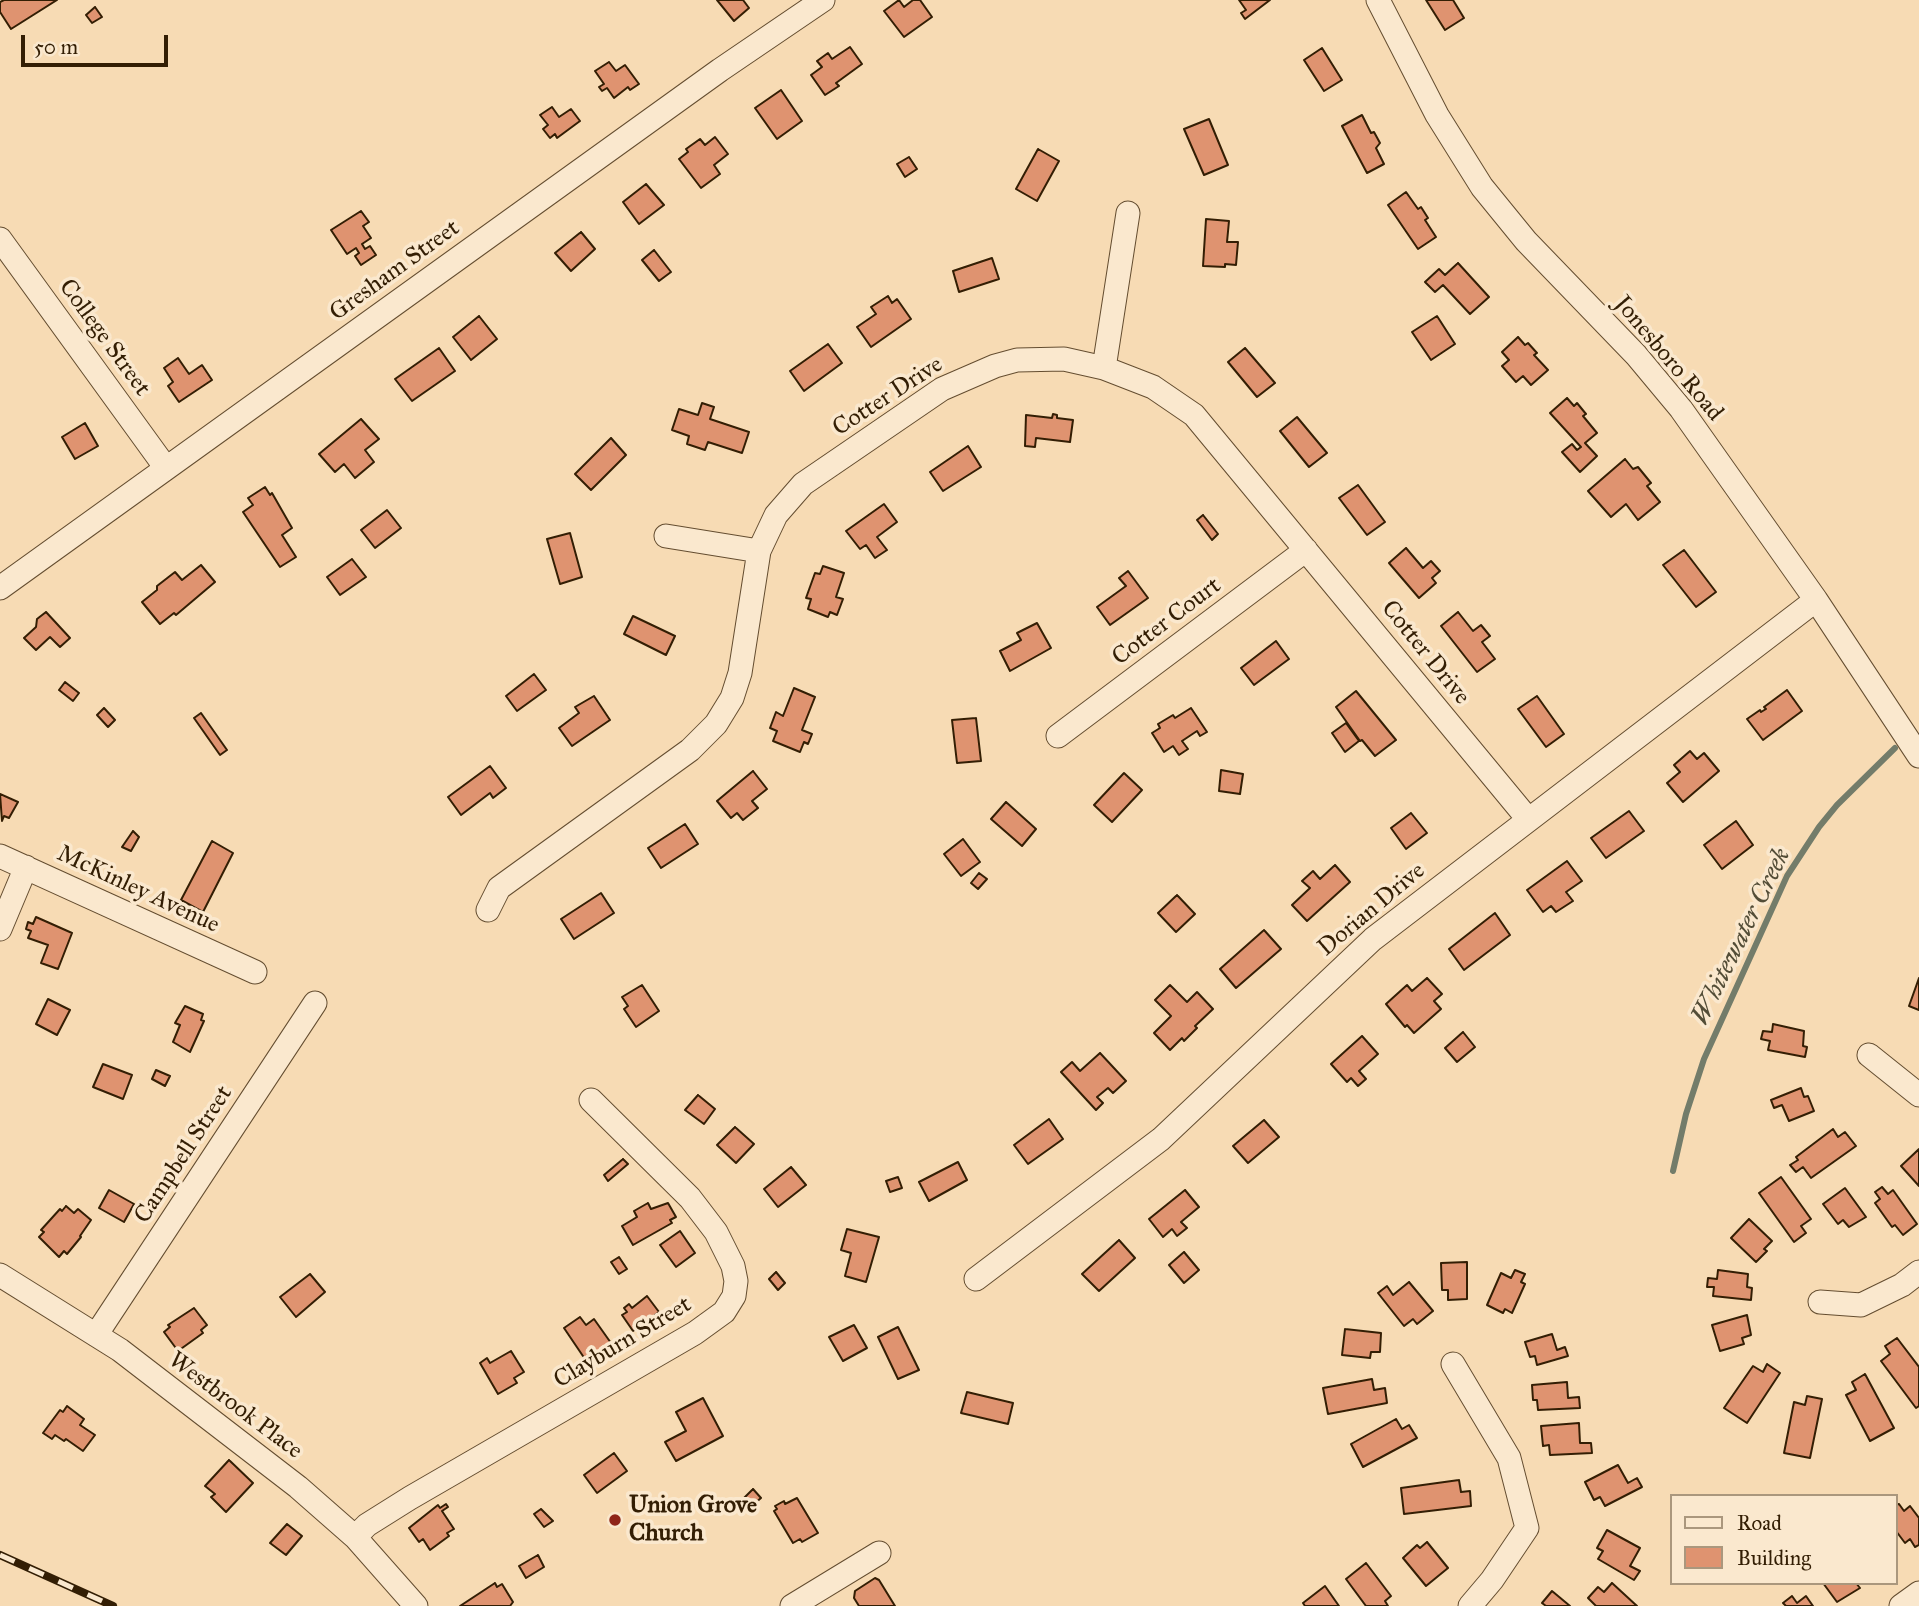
<!DOCTYPE html>
<html>
<head>
<meta charset="utf-8">
<style>
	body { margin:0 }
	#map { position:relative; width:1919px; height:1606px; overflow:hidden; background:#f7dbb4; font-family:"IM FELL Great Primer",serif }
	canvas { display:block }
	.legend { position:absolute; left:1670px; top:1494px; width:228px; height:91px; box-sizing:border-box; background:#fae8ce; border:2px solid #aa977d; margin:0; padding:9px 12px; list-style:none; font-size:21px; color:#331e04 }
	.legend li { display:flex; align-items:center; gap:14px; height:35px }
	.legend b { width:35px; border:2px solid #aa977d }
	.scale { position:absolute; left:21px; top:35px; width:147px; height:32px; box-sizing:border-box; border:4px solid #331e04; border-top:0; padding-left:9px; font-size:21px; line-height:24px; white-space:nowrap; color:#331e04; -webkit-text-stroke:5px #fae8ce; paint-order:stroke }
</style>
</head>
<body>
<div id="map">
<canvas width="1919" height="1606"></canvas>
<ul class="legend">
<li><b style="height:9px;background:#fae8ce"></b>Road</li>
<li><b style="height:19px;background:#df9370"></b>Building</li>
</ul>
<div class="scale">50 m</div>
</div>
<script>
const c = document.querySelector('canvas').getContext('2d');
c.lineJoin = 'round';
function toPath(rows) {
  const path = new Path2D();
  for (const r of rows) {
    path.moveTo(r[0], r[1]);
    for (let i = 2; i < r.length; i += 2) path.lineTo(r[i], r[i + 1]);
  }
  return path;
}
function strokePath(path, color, width, dash) {
  c.strokeStyle = color;
  c.lineWidth = width;
  c.lineCap = dash ? 'butt' : 'round';
  c.setLineDash(dash || []);
  c.stroke(path);
}
function paint(path, color) {
  c.fillStyle = color;
  c.fill(path, 'evenodd');
}
function drawText(font, color, halo, rows, align = 'center') {
  c.font = font + ' "IM FELL Great Primer",serif';
  c.lineWidth = 7;
  c.setLineDash([]);
  c.textBaseline = 'middle';
  c.strokeStyle = halo;
  c.fillStyle = color;
  for (const [text, x, y, turn = 0] of rows) {
    c.save();
    c.translate(x, y);
    c.rotate((+turn || 0) * Math.PI / 180);
    c.textAlign = isNaN(turn) ? turn : align;
    if (halo) c.strokeText(text, 0, 0);
    c.fillText(text, 0, 0);
    c.restore();
  }
}
const stream = toPath([
	[1673,1171,1686,1114,1704,1059,1787,876,1819,827,1837,805,1895,748]
]);
const building = toPath([
	[4,0,57,0,11,29,0,12,0,2,4,0],
	[717,0,743,0,749,8,734,21,717,0],
	[899,0,904,7,913,0,920,0,932,17,904,37,884,11,899,0],
	[1239,0,1270,0,1245,19,1241,13,1246,10,1239,0],
	[1426,0,1453,0,1464,18,1445,30,1426,0],
	[95,7,102,17,92,23,86,15,95,7],
	[850,47,862,64,836,83,839,86,825,95,811,75,822,67,817,61,828,53,832,59,850,47],
	[1322,48,1342,80,1324,91,1304,60,1322,48],
	[609,62,616,71,625,65,639,84,630,90,628,87,614,98,607,88,602,91,599,87,604,84,595,71,609,62],
	[781,90,802,121,777,139,755,108,781,90],
	[552,107,559,117,571,109,580,121,557,138,555,134,550,138,543,129,548,125,540,115,552,107],
	[1362,115,1371,133,1374,132,1380,143,1376,148,1384,164,1367,173,1342,126,1362,115],
	[1209,119,1228,165,1204,175,1184,129,1209,119],
	[715,137,728,154,714,165,720,174,701,188,679,159,688,152,686,149,700,139,705,145,715,137],
	[1038,149,1059,161,1037,201,1016,189,1038,149],
	[909,157,917,169,905,177,897,164,909,157],
	[646,184,664,205,639,224,623,202,646,184],
	[1406,192,1418,209,1421,207,1428,218,1425,220,1436,237,1418,249,1388,205,1406,192],
	[361,211,369,222,363,226,371,238,362,244,365,249,370,246,376,255,361,265,355,256,359,253,356,248,347,254,331,230,361,211],
	[1206,219,1229,221,1227,242,1238,242,1236,265,1225,264,1225,267,1203,266,1206,219],
	[581,232,595,249,571,271,555,253,581,232],
	[654,250,671,272,659,281,642,260,654,250],
	[992,258,999,279,959,292,953,271,992,258],
	[1458,263,1489,297,1470,314,1443,285,1435,292,1425,282,1439,269,1445,275,1458,263],
	[888,296,892,303,897,299,911,319,871,347,857,327,876,314,871,307,888,296],
	[479,316,497,339,471,360,453,337,479,316],
	[1437,316,1455,344,1431,360,1412,332,1437,316],
	[1518,337,1525,345,1528,343,1537,353,1534,355,1548,370,1531,385,1523,376,1516,382,1502,366,1509,360,1502,352,1518,337],
	[828,344,842,363,804,391,790,371,828,344],
	[439,348,455,371,412,401,395,379,439,348],
	[1245,348,1275,383,1257,397,1228,362,1245,348],
	[178,358,189,374,202,365,212,380,179,402,168,386,173,382,164,368,178,358],
	[1567,398,1574,406,1577,403,1586,414,1583,416,1597,433,1585,443,1597,456,1580,472,1562,452,1572,444,1577,450,1581,447,1550,413,1567,398],
	[702,403,714,407,710,419,749,432,742,453,708,442,705,450,687,444,689,436,672,430,679,409,698,415,702,403],
	[1053,414,1057,415,1057,418,1073,420,1070,442,1036,438,1035,447,1025,446,1026,415,1052,418,1053,414],
	[1297,417,1327,453,1309,467,1280,431,1297,417],
	[361,419,379,439,365,450,374,462,355,478,344,464,335,472,319,454,361,419],
	[85,423,98,446,75,459,62,437,85,423],
	[611,438,626,455,591,490,575,474,611,438],
	[968,446,981,467,943,491,930,472,968,446],
	[1625,459,1633,469,1638,467,1651,483,1647,486,1660,502,1638,520,1626,504,1611,517,1588,491,1625,459],
	[1358,485,1385,522,1367,535,1339,498,1358,485],
	[265,487,270,495,272,493,292,528,282,535,296,557,280,567,243,512,253,505,248,498,265,487],
	[884,504,897,522,877,537,887,550,875,558,866,545,860,549,846,531,884,504],
	[387,510,401,528,375,548,361,530,387,510],
	[1203,515,1218,534,1212,540,1197,520,1203,515],
	[570,533,582,577,560,584,547,539,570,533],
	[1406,548,1423,568,1431,561,1440,571,1432,578,1436,583,1419,598,1389,563,1406,548],
	[1684,550,1716,592,1696,607,1663,565,1684,550],
	[352,559,366,577,340,595,327,577,352,559],
	[201,565,215,582,176,615,174,613,160,624,142,602,157,590,157,586,175,572,182,580,201,565],
	[823,566,844,573,836,597,843,599,837,615,830,612,828,617,808,609,811,599,806,598,815,573,820,574,823,566],
	[1128,571,1148,598,1110,625,1097,607,1126,586,1119,578,1128,571],
	[46,612,70,638,60,647,50,637,36,650,24,638,36,627,37,619,46,612],
	[1458,612,1473,631,1481,625,1490,636,1482,642,1495,659,1477,672,1441,626,1458,612],
	[633,616,675,636,666,655,624,634,633,616],
	[1037,623,1051,648,1010,671,1000,651,1021,640,1017,633,1037,623],
	[1276,641,1289,659,1254,685,1241,668,1276,641],
	[534,674,546,690,517,711,506,696,534,674],
	[65,682,79,693,73,701,59,690,65,682],
	[794,688,815,697,802,730,812,734,808,744,804,742,800,752,773,741,777,731,770,728,776,712,783,716,794,688],
	[1787,690,1802,711,1763,740,1747,719,1760,710,1761,712,1766,709,1764,707,1787,690],
	[1356,691,1396,740,1375,756,1362,740,1360,741,1336,707,1356,691],
	[594,696,610,720,572,746,559,728,579,713,575,707,594,696],
	[1537,696,1564,734,1546,747,1518,709,1537,696],
	[104,708,115,720,108,727,97,715,104,708],
	[1191,708,1207,732,1200,736,1197,731,1182,741,1188,749,1179,755,1173,746,1164,752,1152,733,1160,728,1158,724,1173,715,1175,718,1191,708],
	[201,713,227,750,220,755,194,718,201,713],
	[976,718,981,761,957,763,952,720,976,718],
	[1346,723,1359,741,1345,752,1332,733,1346,723],
	[1690,751,1697,759,1704,753,1719,771,1683,802,1667,783,1680,772,1674,765,1690,751],
	[490,766,506,788,493,798,490,793,461,815,448,797,490,766],
	[1221,770,1243,774,1240,794,1219,791,1221,770],
	[753,771,767,789,752,801,758,808,743,820,737,813,731,818,717,801,753,771],
	[1124,773,1142,790,1112,822,1094,805,1124,773],
	[0,794,18,802,9,818,4,816,2,821,0,794],
	[1006,802,1036,829,1022,846,991,819,1006,802],
	[1629,811,1644,831,1606,858,1591,838,1629,811],
	[1411,813,1427,833,1406,849,1391,828,1411,813],
	[1736,821,1753,845,1722,869,1704,845,1736,821],
	[685,824,698,844,661,868,648,848,685,824],
	[133,831,139,837,131,851,122,847,133,831],
	[963,839,980,862,961,876,944,854,963,839],
	[212,841,233,853,203,912,181,900,212,841],
	[1567,861,1582,881,1566,892,1573,901,1556,912,1551,906,1543,912,1527,890,1567,861],
	[1335,865,1350,882,1307,921,1292,905,1310,888,1302,881,1313,871,1320,879,1335,865],
	[979,873,987,879,978,889,971,883,979,873],
	[601,893,614,913,574,939,561,919,601,893],
	[1177,895,1195,914,1176,932,1158,913,1177,895],
	[1495,913,1510,935,1464,970,1449,949,1495,913],
	[36,917,72,933,58,969,41,963,48,945,28,938,31,931,26,929,28,922,33,924,36,917],
	[1264,930,1281,949,1236,988,1220,969,1264,930],
	[1427,978,1442,994,1434,1001,1441,1009,1414,1033,1407,1025,1405,1027,1386,1004,1407,985,1412,991,1427,978],
	[1919,978,1919,1010,1909,1006,1919,978],
	[642,985,659,1011,636,1027,624,1009,628,1006,622,997,642,985],
	[1170,985,1187,1002,1197,992,1213,1009,1195,1026,1197,1028,1184,1041,1182,1038,1170,1050,1154,1033,1171,1016,1155,1000,1170,985],
	[48,999,70,1010,57,1035,36,1024,48,999],
	[185,1006,203,1014,201,1020,204,1021,190,1052,173,1042,180,1025,175,1023,185,1006],
	[1773,1024,1804,1031,1803,1046,1807,1047,1805,1057,1768,1050,1770,1041,1761,1039,1763,1031,1772,1032,1773,1024],
	[1463,1032,1475,1047,1457,1062,1445,1048,1463,1032],
	[1362,1036,1378,1054,1359,1071,1366,1079,1358,1086,1351,1078,1347,1082,1331,1064,1362,1036],
	[1100,1053,1126,1081,1113,1093,1108,1088,1097,1097,1103,1103,1096,1110,1061,1072,1072,1062,1080,1071,1100,1053],
	[103,1064,132,1075,123,1099,93,1087,103,1064],
	[156,1070,170,1076,165,1086,152,1079,156,1070],
	[1801,1088,1804,1097,1808,1096,1814,1111,1789,1121,1782,1105,1774,1108,1771,1100,1801,1088],
	[698,1095,715,1109,704,1124,685,1110,698,1095],
	[1049,1119,1063,1139,1028,1164,1014,1145,1049,1119],
	[1264,1120,1279,1137,1248,1163,1233,1146,1264,1120],
	[735,1127,754,1144,736,1163,717,1145,735,1127],
	[1833,1129,1838,1137,1845,1132,1856,1146,1811,1178,1803,1167,1796,1172,1790,1165,1798,1160,1796,1157,1833,1129],
	[1919,1149,1919,1186,1901,1166,1919,1149],
	[623,1159,628,1164,608,1181,604,1175,623,1159],
	[958,1162,967,1180,929,1201,919,1182,958,1162],
	[791,1167,806,1185,778,1207,764,1189,791,1167],
	[898,1177,902,1188,890,1192,886,1181,898,1177],
	[1781,1177,1811,1219,1801,1226,1806,1233,1794,1242,1759,1193,1781,1177],
	[1882,1187,1888,1194,1893,1190,1917,1224,1903,1235,1895,1225,1892,1227,1875,1203,1880,1199,1875,1192,1882,1187],
	[1845,1188,1866,1217,1849,1227,1843,1220,1838,1224,1823,1204,1845,1188],
	[109,1190,134,1204,124,1222,99,1208,109,1190],
	[1185,1190,1199,1207,1181,1222,1187,1228,1177,1236,1172,1229,1163,1237,1149,1219,1185,1190],
	[648,1203,651,1209,668,1203,676,1217,670,1220,672,1223,633,1245,622,1226,637,1217,634,1211,648,1203],
	[66,1206,74,1213,78,1209,91,1220,80,1236,81,1237,67,1254,64,1251,59,1257,39,1237,44,1232,41,1230,60,1209,62,1211,66,1206],
	[1749,1219,1772,1241,1764,1249,1767,1251,1756,1262,1731,1238,1749,1219],
	[847,1229,879,1237,866,1282,845,1276,851,1253,841,1250,847,1229],
	[680,1231,695,1253,676,1267,660,1245,680,1231],
	[1119,1240,1135,1258,1099,1291,1082,1274,1119,1240],
	[1184,1252,1199,1270,1184,1283,1169,1265,1184,1252],
	[619,1257,627,1269,619,1274,611,1262,619,1257],
	[1467,1262,1467,1299,1448,1300,1448,1290,1442,1290,1441,1263,1467,1262],
	[1515,1270,1525,1274,1521,1282,1525,1284,1512,1313,1505,1309,1503,1313,1487,1305,1501,1273,1511,1278,1515,1270],
	[1718,1270,1748,1274,1747,1287,1752,1288,1751,1300,1713,1296,1714,1287,1707,1287,1708,1278,1717,1279,1718,1270],
	[776,1272,785,1283,778,1290,769,1279,776,1272],
	[310,1274,325,1292,296,1317,280,1297,310,1274],
	[1409,1282,1433,1311,1417,1324,1413,1319,1404,1326,1378,1293,1387,1286,1393,1295,1409,1282],
	[647,1296,659,1312,648,1320,651,1325,642,1331,639,1327,633,1331,622,1315,627,1312,624,1308,629,1304,632,1308,647,1296],
	[194,1308,207,1325,201,1330,203,1333,178,1351,164,1332,170,1327,168,1325,194,1308],
	[1747,1315,1751,1335,1742,1338,1744,1344,1720,1351,1712,1325,1747,1315],
	[580,1317,586,1325,594,1319,611,1343,602,1349,603,1350,595,1355,598,1359,589,1365,564,1328,580,1317],
	[854,1325,867,1348,843,1361,829,1337,854,1325],
	[898,1327,919,1370,898,1379,878,1337,898,1327],
	[1345,1329,1381,1333,1380,1352,1371,1352,1370,1358,1342,1355,1345,1329],
	[1552,1334,1557,1350,1565,1347,1568,1356,1537,1365,1535,1356,1530,1357,1525,1342,1552,1334],
	[1897,1338,1919,1367,1919,1406,1916,1408,1881,1361,1890,1354,1885,1346,1897,1338],
	[511,1351,524,1372,514,1378,517,1383,498,1394,480,1363,487,1358,490,1363,511,1351],
	[1767,1364,1780,1373,1747,1423,1724,1408,1753,1366,1763,1372,1767,1364],
	[1865,1374,1894,1428,1870,1441,1846,1395,1856,1390,1852,1382,1865,1374],
	[1372,1379,1374,1390,1385,1388,1387,1403,1328,1414,1323,1388,1372,1379],
	[1567,1382,1568,1398,1579,1397,1580,1408,1538,1410,1537,1400,1533,1400,1532,1385,1567,1382],
	[967,1392,1013,1403,1008,1424,961,1413,967,1392],
	[1807,1396,1822,1399,1810,1458,1784,1453,1794,1402,1805,1405,1807,1396],
	[703,1398,723,1436,676,1461,665,1442,686,1431,676,1412,703,1398],
	[67,1406,84,1419,80,1425,95,1435,83,1451,66,1439,64,1441,55,1435,52,1439,43,1433,60,1410,63,1412,67,1406],
	[1396,1419,1402,1429,1409,1425,1417,1438,1363,1467,1351,1444,1396,1419],
	[1579,1423,1580,1443,1591,1443,1592,1453,1550,1455,1549,1445,1543,1446,1541,1426,1579,1423],
	[614,1453,627,1471,597,1493,584,1475,614,1453],
	[229,1460,253,1483,226,1512,211,1497,215,1494,205,1486,229,1460],
	[1618,1465,1628,1483,1637,1478,1642,1487,1605,1506,1600,1497,1594,1500,1585,1482,1618,1465],
	[1459,1480,1461,1492,1470,1491,1471,1506,1404,1514,1401,1488,1459,1480],
	[753,1489,761,1498,747,1510,739,1503,753,1489],
	[797,1498,818,1533,802,1542,800,1539,793,1543,774,1511,777,1509,775,1506,784,1501,785,1504,797,1498],
	[446,1504,448,1507,442,1511,454,1529,447,1533,449,1536,430,1550,423,1539,419,1542,409,1528,438,1505,440,1508,446,1504],
	[1899,1504,1904,1511,1910,1506,1919,1518,1919,1545,1915,1547,1910,1539,1905,1543,1896,1531,1896,1505,1899,1504],
	[541,1509,553,1521,544,1527,534,1514,541,1509],
	[287,1524,302,1536,286,1555,270,1543,287,1524],
	[1607,1530,1640,1548,1630,1566,1640,1571,1634,1580,1598,1559,1603,1551,1597,1548,1607,1530],
	[1427,1542,1448,1568,1426,1586,1403,1558,1417,1545,1420,1548,1427,1542],
	[538,1555,544,1567,526,1578,519,1566,538,1555],
	[1366,1563,1391,1596,1385,1601,1388,1606,1366,1606,1346,1579,1366,1563],
	[875,1578,879,1580,895,1606,859,1606,854,1598,855,1591,875,1578],
	[495,1583,497,1587,502,1584,513,1602,510,1606,460,1606,495,1583],
	[1612,1583,1637,1606,1596,1606,1588,1598,1598,1587,1604,1592,1612,1583],
	[1823,1583,1856,1583,1860,1588,1837,1602,1823,1583],
	[1325,1586,1339,1606,1305,1606,1303,1603,1325,1586],
	[1552,1591,1570,1606,1546,1606,1542,1603,1552,1591],
	[1792,1596,1797,1603,1806,1596,1813,1606,1786,1606,1783,1603,1792,1596]
]);
const street = toPath([
	[1378,0,1437,115,1482,187,1526,241,1636,355,1681,409,1816,600,1919,756],
	[0,239,166,468],
	[1104,368,1128,213],
	[666,536,759,551],
	[0,588,720,70,823,0],
	[1058,736,1306,550],
	[0,856,255,972],
	[488,910,499,888,690,750,716,724,732,698,740,673,759,551,776,515,803,484,942,389,995,366,1017,360,1064,359,1104,368,1153,387,1194,415,1528,819],
	[0,929,26,867],
	[1869,1055,1919,1095],
	[0,1275,120,1350,298,1487,355,1537,416,1606],
	[976,1279,1161,1139,1373,939,1816,600],
	[1820,1302,1861,1305,1902,1285,1919,1272],
	[96,1335,315,1003],
	[1453,1364,1509,1458,1527,1528,1492,1580,1470,1606],
	[355,1537,367,1525,410,1498,695,1333,724,1312,734,1296,736,1281,733,1266,716,1232,690,1198,591,1100],
	[792,1606,879,1553],
	[1901,1606,1919,1593]
]);
const rail = toPath([
	[0,1555,113,1606]
]);
const markers = [
	[615,1520,7,"#8f2418"]
];
const streetNames = [
	["Gresham Street",395,271,-36],
	["College Street",104,338,54],
	["Jonesboro Road",1668,359,50],
	["Cotter Drive",888,397,-33],
	["Cotter Court",1167,622,-37],
	["Cotter Drive",1425,653,51],
	["McKinley Avenue",138,890,25],
	["Dorian Drive",1372,910,-40],
	["Campbell Street",184,1155,-57],
	["Clayburn Street",623,1343,-31],
	["Westbrook Place",235,1406,37]
];
const poiNames = [
	["Union Grove",629,1506],
	["Church",629,1534]
];
const waterNames = [
	["Whitewater Creek",1742,937,-64]
];
strokePath(stream, '#737c6a', 6);
paint(building, '#df9370');
strokePath(building, '#331e04', 2);
strokePath(street, '#644d30', 25);
strokePath(street, '#fae8ce', 23);
strokePath(rail, '#331e04', 8);
strokePath(rail, '#fae8ce', 5, [16]);
for (const [x, y, r, color] of markers) {
  const dot = new Path2D();
  dot.arc(x, y, r, 0, 2 * Math.PI);
  c.fillStyle = color;
  c.fill(dot);
  strokePath(dot, '#fae8ce', 2.5);
}
drawText('24px', '#331e04', '#fae8ce', streetNames);
drawText('bold 24px', '#331e04', '#fae8ce', poiNames, 'left');
drawText('italic 26px', '#534d37', '#fae8ce', waterNames);
</script>
</body>
</html>
